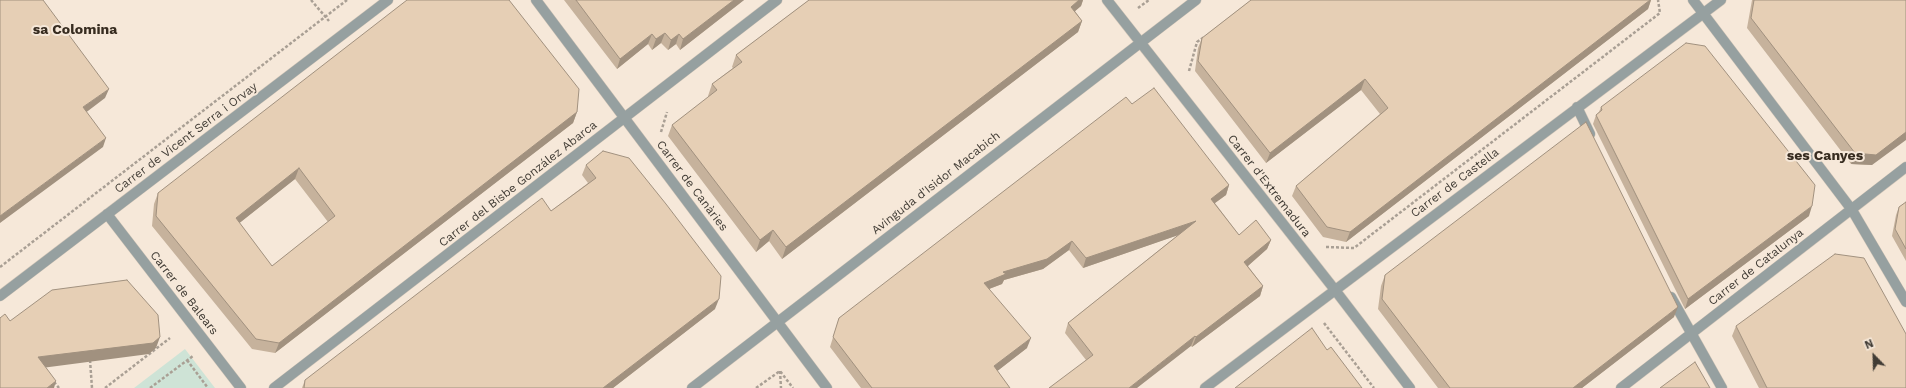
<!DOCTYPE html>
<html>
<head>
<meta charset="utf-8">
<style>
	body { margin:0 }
	#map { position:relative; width:1906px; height:388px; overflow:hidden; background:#f6e8d9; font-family:"Work Sans",sans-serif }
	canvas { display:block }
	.north { position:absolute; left:1854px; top:336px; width:40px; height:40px; -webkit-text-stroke:3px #f6e8d9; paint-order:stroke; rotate:337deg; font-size:11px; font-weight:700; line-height:16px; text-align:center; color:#413c35 }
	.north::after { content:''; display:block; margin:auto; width:14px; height:18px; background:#413c35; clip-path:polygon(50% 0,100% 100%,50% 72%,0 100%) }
</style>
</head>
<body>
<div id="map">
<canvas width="1906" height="388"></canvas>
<div class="north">N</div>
</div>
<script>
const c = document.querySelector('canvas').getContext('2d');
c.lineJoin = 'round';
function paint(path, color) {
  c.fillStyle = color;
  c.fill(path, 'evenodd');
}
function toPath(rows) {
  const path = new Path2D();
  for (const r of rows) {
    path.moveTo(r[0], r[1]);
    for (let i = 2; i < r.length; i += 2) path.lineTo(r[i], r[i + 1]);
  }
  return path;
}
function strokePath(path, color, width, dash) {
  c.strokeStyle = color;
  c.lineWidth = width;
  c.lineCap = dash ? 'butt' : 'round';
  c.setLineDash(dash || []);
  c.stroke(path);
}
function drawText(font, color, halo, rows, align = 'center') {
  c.font = font + ' "Work Sans",sans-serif';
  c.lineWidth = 4;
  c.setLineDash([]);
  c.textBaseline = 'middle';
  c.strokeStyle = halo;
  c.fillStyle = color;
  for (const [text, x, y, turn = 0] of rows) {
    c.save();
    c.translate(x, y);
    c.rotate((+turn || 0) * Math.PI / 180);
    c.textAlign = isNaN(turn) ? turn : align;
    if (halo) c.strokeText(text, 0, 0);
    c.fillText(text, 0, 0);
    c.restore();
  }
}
const green = toPath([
	[185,349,215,388,134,388]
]);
const path = toPath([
	[311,0,329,21],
	[1138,8,1149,0],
	[1189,71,1197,42,1204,37],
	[661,132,667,112],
	[1326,247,1354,248,1660,13,1658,0],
	[0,267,347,0],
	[1324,323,1374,388],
	[90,360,92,388],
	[187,360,208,388],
	[780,371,781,388],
	[54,382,59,388],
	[105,388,170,338],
	[150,388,193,356],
	[756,388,780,371,793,388]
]);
const minor = toPath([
	[536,0,827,388],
	[1107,0,1335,290,1410,388],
	[1693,0,1852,210,1906,302],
	[1577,107,1590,134],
	[107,214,241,388],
	[0,296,388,0],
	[1671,297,1722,388],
	[274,388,777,0],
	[692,388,1196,0],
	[1205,388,1721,0],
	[1621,388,1906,167]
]);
const wall = toPath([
	[564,0,744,0,680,50,676,44,668,50,661,43,652,50,648,44,617,69],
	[809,0,1083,0,1081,6,1075,11,1082,21,1078,32,782,259,769,241,756,252,668,136,672,125,709,97,708,96,712,84,733,68,732,67,736,55],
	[1251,0,1651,0,1648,9,1346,242,1323,237,1292,196,1296,186,1380,114,1361,90,1266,163,1195,71,1198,48,1202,38],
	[1752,0,1906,0,1872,165,1851,164,1747,28],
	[1132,104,1229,185,1226,195,1215,203,1239,235,1271,240,1267,249,1248,266,1263,286,1260,296,1192,347,1191,346,1086,360,1065,333,1068,323,1178,235,1083,268,1069,250,1043,269,1004,280,1002,284,989,289,1027,348,997,371,1010,388,861,388,830,347,839,318],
	[1601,107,1809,216,1685,309,1593,124,1596,115,1599,112],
	[577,112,573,123,275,353,252,349,152,226,154,204,158,193],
	[295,179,328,222,272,266,239,223],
	[586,165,715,309,613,388,302,388,305,380,551,211,588,183,582,175],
	[1906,202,1906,261,1892,236,1896,215,1899,207],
	[1385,275,1674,317,1582,388,1438,388,1378,309,1381,286],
	[1736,326,1906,388,1759,388,1732,336]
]);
const shadedWall = toPath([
	[734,0,744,0,680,50,683,39],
	[1079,0,1083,0,1081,6,1067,18,1071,7],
	[1650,0,1651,0,1648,9,1346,242,1350,232],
	[1082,21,1078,32,782,259,786,247],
	[665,33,661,43,652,50,656,39],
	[652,34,648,44,617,69,620,59],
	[679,34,676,44,668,50,671,40],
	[1365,79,1361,90,1266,163,1270,153],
	[109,89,105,98,80,117,83,107],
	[577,112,573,123,275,353,279,343],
	[1906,132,1906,140,1872,165,1851,164,1855,153],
	[106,138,103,147,0,223,0,216],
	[299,168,295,179,232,229,236,218],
	[1229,185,1226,195,1208,208,1211,199],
	[1812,206,1809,216,1685,309,1688,299],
	[1196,221,1193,230,1083,268,1086,258],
	[773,230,769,241,756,252,760,240],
	[1271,240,1267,249,1241,272,1244,262],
	[1072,241,1069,250,1043,269,1004,280,1002,284,981,292,984,283,1003,272],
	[1263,286,1260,296,1192,347,1196,337],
	[719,299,715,309,613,388,603,388],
	[1678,307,1674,317,1582,388,1573,388],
	[1195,336,1191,346,1137,388,1129,388],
	[160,337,156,348,149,354,34,369,38,357],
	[1031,338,1027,348,991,376,994,366],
	[56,381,54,388,47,388]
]);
const building = toPath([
	[0,0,43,0,109,89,83,107,106,138,0,216,0,0],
	[407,0,509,0,579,89,577,112,279,343,256,339,156,216,158,193,407,0],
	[299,168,335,216,272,266,236,218,299,168],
	[576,0,734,0,683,39,679,34,671,40,665,33,656,39,652,34,620,59,576,0],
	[809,0,1079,0,1071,7,1082,21,786,247,773,230,760,240,672,125,717,90,712,84,742,62,736,55,809,0],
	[1251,0,1650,0,1350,232,1327,227,1296,186,1388,108,1365,79,1270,153,1198,61,1202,38,1251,0],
	[1754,0,1906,0,1906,132,1876,155,1855,153,1751,18,1754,0],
	[1686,43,1705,46,1815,185,1812,206,1688,299,1596,115,1602,110,1601,107,1686,43],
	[1154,88,1229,185,1211,199,1239,235,1256,220,1271,240,1244,262,1263,286,1196,337,1195,336,1129,388,1049,388,1093,355,1068,323,1196,221,1086,258,1072,241,1047,259,1003,272,1006,274,984,283,1031,338,994,366,1010,388,872,388,833,337,839,318,1126,97,1132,104,1154,88],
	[1586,122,1678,307,1573,388,1450,388,1382,299,1385,275,1586,122],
	[603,151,629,158,666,204,721,276,719,299,603,388,304,388,305,380,542,198,551,211,596,178,586,165,603,151],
	[1906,202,1906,249,1895,229,1899,207,1906,202],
	[1835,254,1864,258,1906,334,1906,388,1767,388,1736,326,1835,254],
	[127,280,158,315,160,337,153,343,38,357,56,381,47,388,0,388,0,318,5,314,10,321,52,290,127,280],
	[1312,328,1327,350,1331,347,1362,388,1235,388,1312,328],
	[1695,362,1710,388,1660,388,1695,362]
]);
const streetNames = [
	["Carrer de Vicent Serra i Orvay",186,138,-37],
	["Avinguda d'Isidor Macabich",936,183,-38],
	["Carrer de Castella",1455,183,-37],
	["Carrer del Bisbe González Abarca",518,184,-38],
	["Carrer de Canàries",692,186,53],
	["Carrer d'Extremadura",1269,186,52],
	["Carrer de Catalunya",1756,267,-38],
	["Carrer de Balears",184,293,52]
];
const quarterNames = [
	["sa Colomina",75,30],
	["ses Canyes",1825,156]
];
paint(green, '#cee3d6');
strokePath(minor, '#d2c6b8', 11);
strokePath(path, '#a99f94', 2.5, [3, 2]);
strokePath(minor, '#96a0a0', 10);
paint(wall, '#c6b29c');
paint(shadedWall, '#a1917f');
paint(building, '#e6cfb5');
strokePath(building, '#a1917f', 1);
drawText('12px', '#413c35', '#f6e8d9', streetNames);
drawText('bold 14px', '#372c20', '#f6e8d9', quarterNames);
</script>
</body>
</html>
